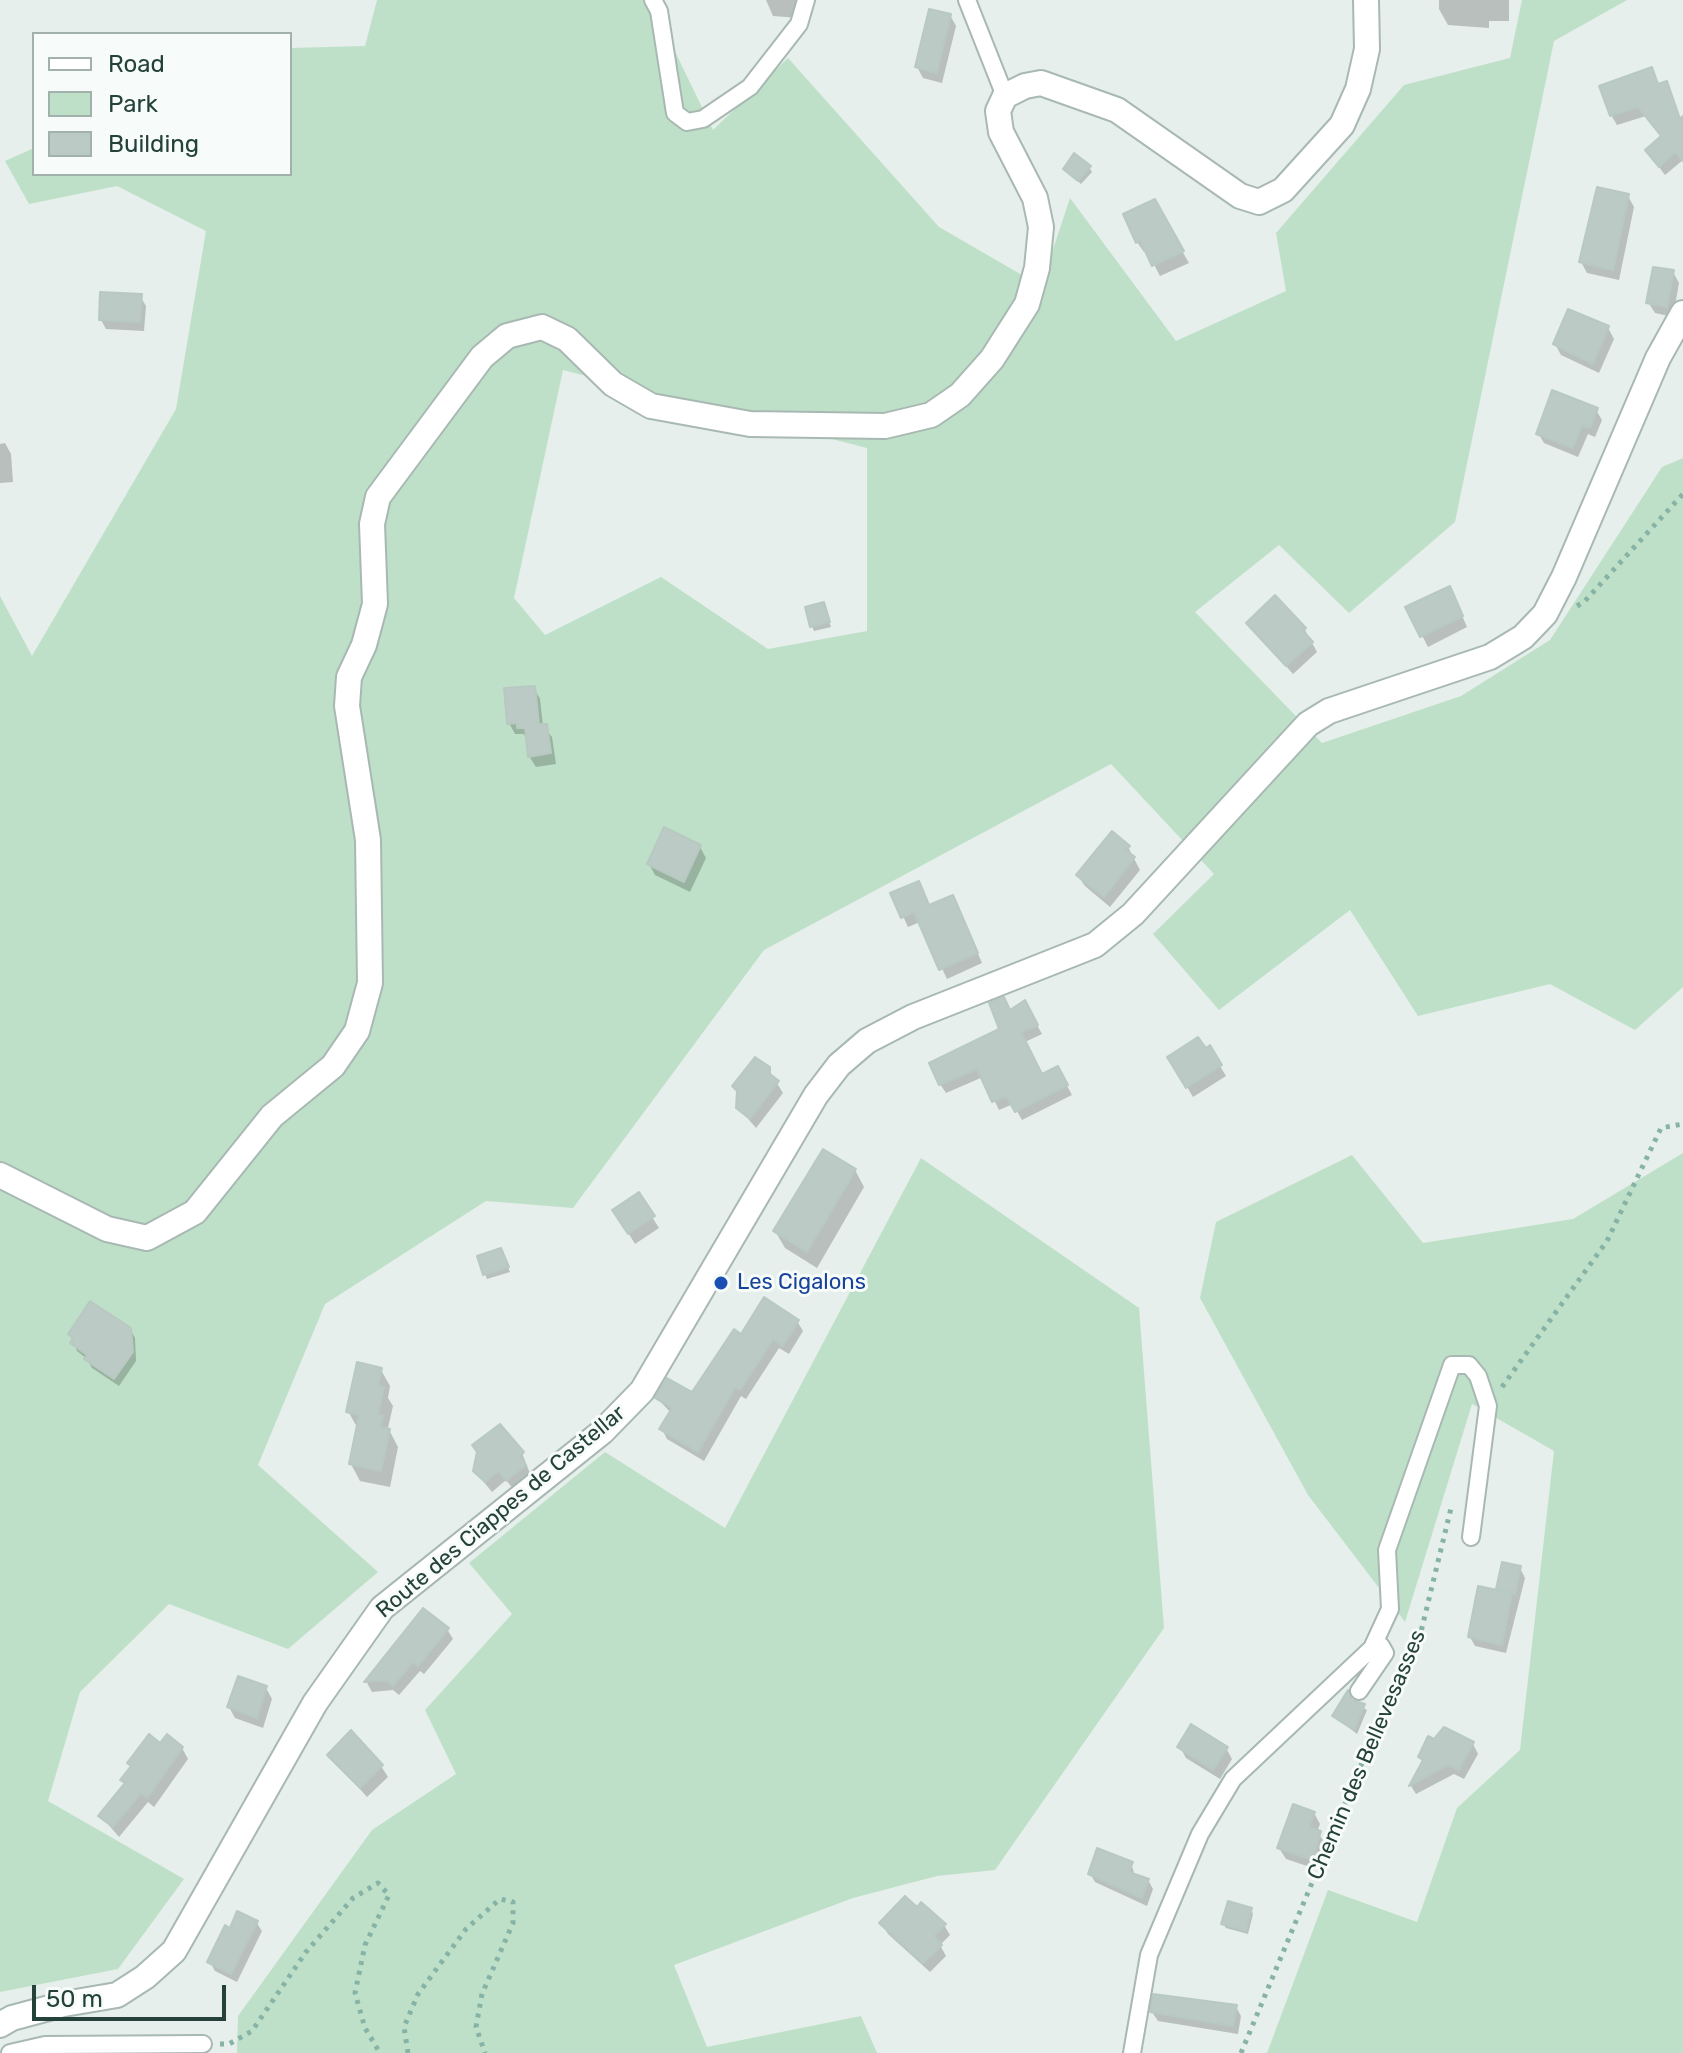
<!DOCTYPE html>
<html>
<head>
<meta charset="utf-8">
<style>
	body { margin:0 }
	#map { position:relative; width:1683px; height:2053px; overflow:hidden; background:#e6efeb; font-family:Rubik,sans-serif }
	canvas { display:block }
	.legend { position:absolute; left:32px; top:32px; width:260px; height:144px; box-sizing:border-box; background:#f7fbf9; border:2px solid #a3b1ad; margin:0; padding:10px 14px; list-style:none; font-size:24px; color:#24423a }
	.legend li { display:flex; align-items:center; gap:16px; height:40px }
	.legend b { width:40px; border:2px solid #a3b1ad }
	.scale { position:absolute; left:32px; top:1985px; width:194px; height:36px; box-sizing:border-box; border:4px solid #24423a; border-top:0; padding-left:10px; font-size:24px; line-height:28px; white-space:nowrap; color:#24423a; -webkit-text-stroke:6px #f7fbf9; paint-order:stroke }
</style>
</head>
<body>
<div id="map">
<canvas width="1683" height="2053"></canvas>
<ul class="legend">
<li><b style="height:10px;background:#fff"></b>Road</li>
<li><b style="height:22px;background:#bfe0c8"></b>Park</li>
<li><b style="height:22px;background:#bbcac4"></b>Building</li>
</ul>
<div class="scale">50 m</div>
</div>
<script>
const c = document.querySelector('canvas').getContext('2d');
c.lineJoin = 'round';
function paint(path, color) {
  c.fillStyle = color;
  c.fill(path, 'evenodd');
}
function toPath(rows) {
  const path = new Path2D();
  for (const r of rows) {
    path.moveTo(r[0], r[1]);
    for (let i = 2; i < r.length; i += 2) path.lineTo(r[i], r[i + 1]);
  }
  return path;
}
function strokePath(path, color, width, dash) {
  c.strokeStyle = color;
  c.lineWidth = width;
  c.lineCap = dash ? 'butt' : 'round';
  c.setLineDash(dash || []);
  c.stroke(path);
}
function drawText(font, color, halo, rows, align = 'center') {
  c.font = font + ' Rubik,sans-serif';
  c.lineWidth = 6;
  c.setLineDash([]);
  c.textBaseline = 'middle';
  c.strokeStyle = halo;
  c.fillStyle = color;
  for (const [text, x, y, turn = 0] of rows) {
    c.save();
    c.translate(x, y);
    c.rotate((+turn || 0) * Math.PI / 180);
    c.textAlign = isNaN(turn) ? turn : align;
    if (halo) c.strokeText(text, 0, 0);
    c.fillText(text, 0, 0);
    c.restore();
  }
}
const green = toPath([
	[377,0,650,0,713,130,788,58,939,227,1041,286,1070,198,1176,341,1286,291,1276,233,1404,85,1510,58,1522,0,1627,0,1554,41,1455,522,1349,613,1279,545,1195,612,1322,743,1461,696,1550,640,1662,467,1683,458,1683,987,1635,1030,1550,984,1418,1016,1350,910,1219,1010,1153,934,1214,874,1111,764,764,950,573,1208,486,1201,325,1304,258,1465,378,1572,288,1649,169,1604,80,1692,48,1801,184,1879,118,1969,0,1992,0,596,32,656,176,409,206,231,117,186,29,204,5,161,34,148,34,174,290,174,290,48,365,46],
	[563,370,867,448,867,631,768,649,661,577,545,635,514,598],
	[1683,1153,1683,2053,1267,2053,1328,1890,1417,1922,1457,1808,1520,1750,1554,1451,1472,1404,1405,1622,1308,1495,1200,1298,1216,1222,1352,1155,1423,1243,1573,1219],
	[921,1158,1139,1308,1164,1628,995,1870,937,1876,853,1898,674,1965,707,2047,861,2016,877,2053,237,2053,238,2016,372,1830,456,1774,425,1710,512,1614,469,1563,605,1452,725,1528]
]);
const shadow = toPath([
	[766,0,798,0,798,18,773,16],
	[1439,0,1509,0,1509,21,1489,21,1489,28,1448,25,1439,9],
	[950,15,956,26,942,83,923,78,917,67],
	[1651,69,1665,107,1683,127,1683,160,1665,175,1647,151,1662,137,1646,116,1617,125,1611,115],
	[1089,167,1092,172,1081,184,1065,169],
	[1628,196,1634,207,1619,280,1587,273,1581,262],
	[1154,202,1189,263,1160,276,1147,251,1144,252,1137,242],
	[1673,272,1679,283,1673,317,1655,313,1648,302],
	[140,296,146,306,144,331,106,329,101,320],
	[1608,328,1614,339,1599,373,1561,355,1555,344],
	[1596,410,1602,420,1595,437,1588,434,1578,457,1544,443,1538,433],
	[5,443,11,454,13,482,0,483,0,444],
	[1275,598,1305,630,1317,652,1293,674,1248,623],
	[1455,599,1467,627,1428,647,1408,608],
	[825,609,831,627,814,631,812,626],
	[534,688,540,699,543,726,552,737,556,764,536,767,529,756,528,738,523,734,515,734,509,723],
	[700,847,706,858,690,892,655,875,649,864],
	[1128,847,1140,870,1110,907,1085,886,1078,876],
	[893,894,930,907,958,907,982,963,947,979,920,922,908,927],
	[1025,1003,1042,1034,1025,1042,1042,1076,1058,1069,1072,1095,1022,1120,1013,1104,999,1110,983,1077,946,1093,940,1084,1002,1030,1010,1013],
	[1209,1048,1226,1076,1193,1097,1170,1058],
	[768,1069,783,1093,756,1128,738,1107,739,1094,734,1086],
	[855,1170,864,1187,817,1268,785,1248,775,1231],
	[638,1195,659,1228,635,1244,621,1221],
	[503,1255,510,1272,487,1279,485,1274],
	[797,1321,803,1331,789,1354,779,1348,746,1399,741,1396,704,1461,667,1439,662,1429,671,1413,657,1398,693,1394,742,1337],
	[130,1329,135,1338,136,1361,119,1386,92,1368,87,1359,77,1351,70,1334],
	[381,1370,390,1386,388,1398,393,1406,388,1428,398,1447,390,1487,360,1481,351,1464,358,1429,348,1411],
	[522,1453,531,1476,514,1490,506,1480,492,1492,475,1471],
	[1520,1568,1525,1578,1506,1653,1475,1646,1470,1637,1500,1593,1498,1588],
	[424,1611,447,1629,453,1639,424,1674,420,1671,399,1695,393,1690,372,1692,367,1683],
	[266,1688,272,1699,263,1728,235,1718,229,1707],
	[1352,1702,1367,1710,1357,1734,1334,1716],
	[1473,1744,1478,1754,1464,1779,1454,1774,1416,1794,1411,1786,1423,1763,1420,1757],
	[160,1746,182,1748,188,1759,154,1807,148,1802,119,1837,101,1816,126,1785,123,1780,132,1768,129,1763],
	[1180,1747,1226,1748,1232,1759,1220,1779,1186,1758],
	[330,1755,381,1766,388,1777,367,1797],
	[1314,1813,1320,1824,1317,1832,1326,1844,1319,1870,1286,1859,1279,1848],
	[1131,1863,1135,1876,1148,1880,1153,1889,1147,1906,1095,1882,1090,1873],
	[1251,1909,1253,1914,1248,1934,1226,1928,1223,1924],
	[917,1910,944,1925,950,1935,940,1945,946,1956,930,1972,888,1934,882,1924],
	[256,1922,262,1931,237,1982,215,1971,210,1962,231,1930],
	[1236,2007,1241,2016,1238,2034,1158,2021,1152,2012]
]);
const building = toPath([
	[929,9,951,14,937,73,915,67,929,9],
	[1652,67,1658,84,1667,81,1680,119,1683,116,1683,161,1675,152,1659,167,1645,150,1661,136,1638,107,1610,116,1599,86,1652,67],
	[1074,153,1091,166,1078,181,1063,169,1074,153],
	[1597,187,1629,194,1613,270,1579,262,1597,187],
	[1155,199,1184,251,1152,266,1140,240,1136,243,1123,214,1155,199],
	[1653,267,1674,270,1667,307,1646,303,1653,267],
	[100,292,142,294,140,322,99,320,100,292],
	[1568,309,1609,326,1593,364,1553,344,1568,309],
	[1552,390,1598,408,1590,428,1582,425,1573,448,1536,434,1552,390],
	[1450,586,1463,616,1420,637,1405,607,1450,586],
	[1275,595,1306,628,1303,631,1313,642,1286,666,1246,623,1275,595],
	[824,602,830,622,810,627,805,607,824,602],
	[535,686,539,724,547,724,551,753,528,757,525,728,517,728,517,723,507,724,504,688,535,686],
	[664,827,701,845,684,882,647,864,664,827],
	[1112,831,1130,846,1126,850,1135,857,1104,897,1076,875,1112,831],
	[919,881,929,905,953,895,978,953,939,970,914,912,901,918,890,893,919,881],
	[1004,997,1010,1010,1025,1000,1038,1025,1021,1032,1042,1074,1058,1066,1068,1085,1015,1112,1006,1096,992,1102,977,1069,939,1085,929,1063,999,1029,989,1003,1004,997],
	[1198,1037,1206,1048,1210,1045,1222,1065,1186,1088,1167,1057,1198,1037],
	[755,1057,770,1067,770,1074,779,1081,750,1119,736,1108,737,1091,732,1086,755,1057],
	[823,1149,856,1169,807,1252,773,1231,823,1149],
	[639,1192,655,1216,628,1234,612,1210,639,1192],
	[501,1248,509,1267,483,1275,477,1256,501,1248],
	[764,1297,799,1320,783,1346,773,1339,740,1390,735,1387,698,1452,659,1429,672,1408,655,1398,667,1378,692,1392,734,1329,741,1334,764,1297],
	[90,1301,131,1328,133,1352,114,1379,84,1359,87,1355,70,1343,73,1338,68,1334,90,1301],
	[357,1362,382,1368,378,1386,384,1387,378,1415,383,1416,380,1427,390,1429,381,1471,349,1464,359,1415,346,1412,357,1362],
	[500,1424,524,1452,520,1456,526,1465,506,1481,499,1471,485,1482,473,1471,477,1452,472,1445,500,1424],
	[1502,1562,1521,1566,1515,1594,1496,1589,1502,1562],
	[1478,1586,1512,1593,1502,1645,1468,1637,1478,1586],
	[423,1608,449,1628,418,1666,413,1662,393,1686,386,1680,364,1682,423,1608],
	[238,1676,267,1686,257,1718,227,1707,238,1676],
	[1348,1690,1352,1700,1365,1704,1354,1730,1332,1716,1348,1690],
	[1191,1724,1228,1747,1213,1770,1177,1747,1191,1724],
	[1444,1727,1474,1742,1459,1770,1448,1765,1409,1786,1423,1760,1418,1757,1428,1736,1434,1739,1444,1727],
	[351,1730,383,1765,360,1788,327,1755,351,1730],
	[149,1734,160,1743,167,1734,183,1747,147,1798,141,1793,113,1827,98,1816,125,1783,120,1780,131,1766,127,1763,149,1734],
	[1293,1804,1315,1812,1309,1827,1321,1831,1313,1860,1277,1848,1293,1804],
	[1097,1848,1133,1862,1129,1872,1149,1879,1142,1898,1088,1874,1097,1848],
	[905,1896,917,1907,921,1902,946,1924,934,1936,942,1945,923,1963,879,1923,905,1896],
	[1228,1901,1252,1908,1246,1931,1221,1924,1228,1901],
	[237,1911,258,1921,231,1974,207,1962,225,1925,230,1928,237,1911],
	[1153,1994,1237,2005,1233,2026,1150,2012,1153,1994]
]);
const path = toPath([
	[1577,606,1584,602,1683,494],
	[1502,1387,1607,1241,1661,1128,1683,1124],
	[220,2044,229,2044,252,2031,306,1952,353,1898,378,1883,389,1895,365,1945,355,1993,365,2028,380,2053],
	[408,2053,404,2027,418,1994,466,1929,500,1899,513,1902,513,1923,482,1994,476,2027,485,2053],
	[1241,2053,1362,1763,1419,1640,1452,1504]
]);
const lane = toPath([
	[653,0,659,11,675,113,687,122,703,119,750,87,799,24,806,0],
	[967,0,1005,96],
	[1359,1691,1385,1653,1381,1646,1372,1648],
	[10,2053,45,2045,203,2044],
	[1132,2053,1149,1955,1200,1834,1233,1779,1372,1648,1390,1609,1387,1550,1452,1365,1469,1365,1478,1376,1488,1406,1471,1537]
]);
const street = toPath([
	[0,1175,107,1229,147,1238,195,1212,272,1116,333,1066,357,1031,370,983,368,840,347,706,349,677,364,645,375,604,372,524,378,497,482,357,507,336,542,327,567,339,613,384,651,406,750,424,885,426,931,415,960,395,992,359,1027,304,1037,268,1041,227,1035,198,1001,132,998,111,1005,96,1025,86,1041,83,1117,110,1240,196,1259,202,1283,190,1342,125,1358,89,1367,49,1366,0],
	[0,2025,12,2018,64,2004,117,1995,145,1977,174,1951,315,1703,382,1608,602,1432,642,1391,816,1095,839,1065,867,1041,913,1017,1095,945,1133,914,1308,724,1329,711,1490,657,1523,637,1545,614,1564,577,1658,358,1683,313]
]);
const markers = [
	[721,1283,8,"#1a4fb4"]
];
const transitNames = [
	["Les Cigalons",737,1283]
];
const streetNames = [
	["Route des Ciappes de Castellar",501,1512,-40],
	["Chemin des Bellevesasses",1367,1755,-67]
];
paint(green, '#bfe0c8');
paint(shadow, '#0003');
paint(building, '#bbcac4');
strokePath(building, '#b8c9c2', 2);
strokePath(lane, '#a8b8b2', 20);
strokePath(street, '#a8b8b2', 28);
strokePath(path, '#86b3a5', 5, [4, 6]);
strokePath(lane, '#fff', 16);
strokePath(street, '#fff', 24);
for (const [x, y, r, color] of markers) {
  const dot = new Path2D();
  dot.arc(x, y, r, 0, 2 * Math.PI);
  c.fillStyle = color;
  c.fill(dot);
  strokePath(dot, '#f7fbf9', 3);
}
drawText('22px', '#164399', '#f7fbf9', transitNames, 'left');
drawText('22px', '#24423a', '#f7fbf9', streetNames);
</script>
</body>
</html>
